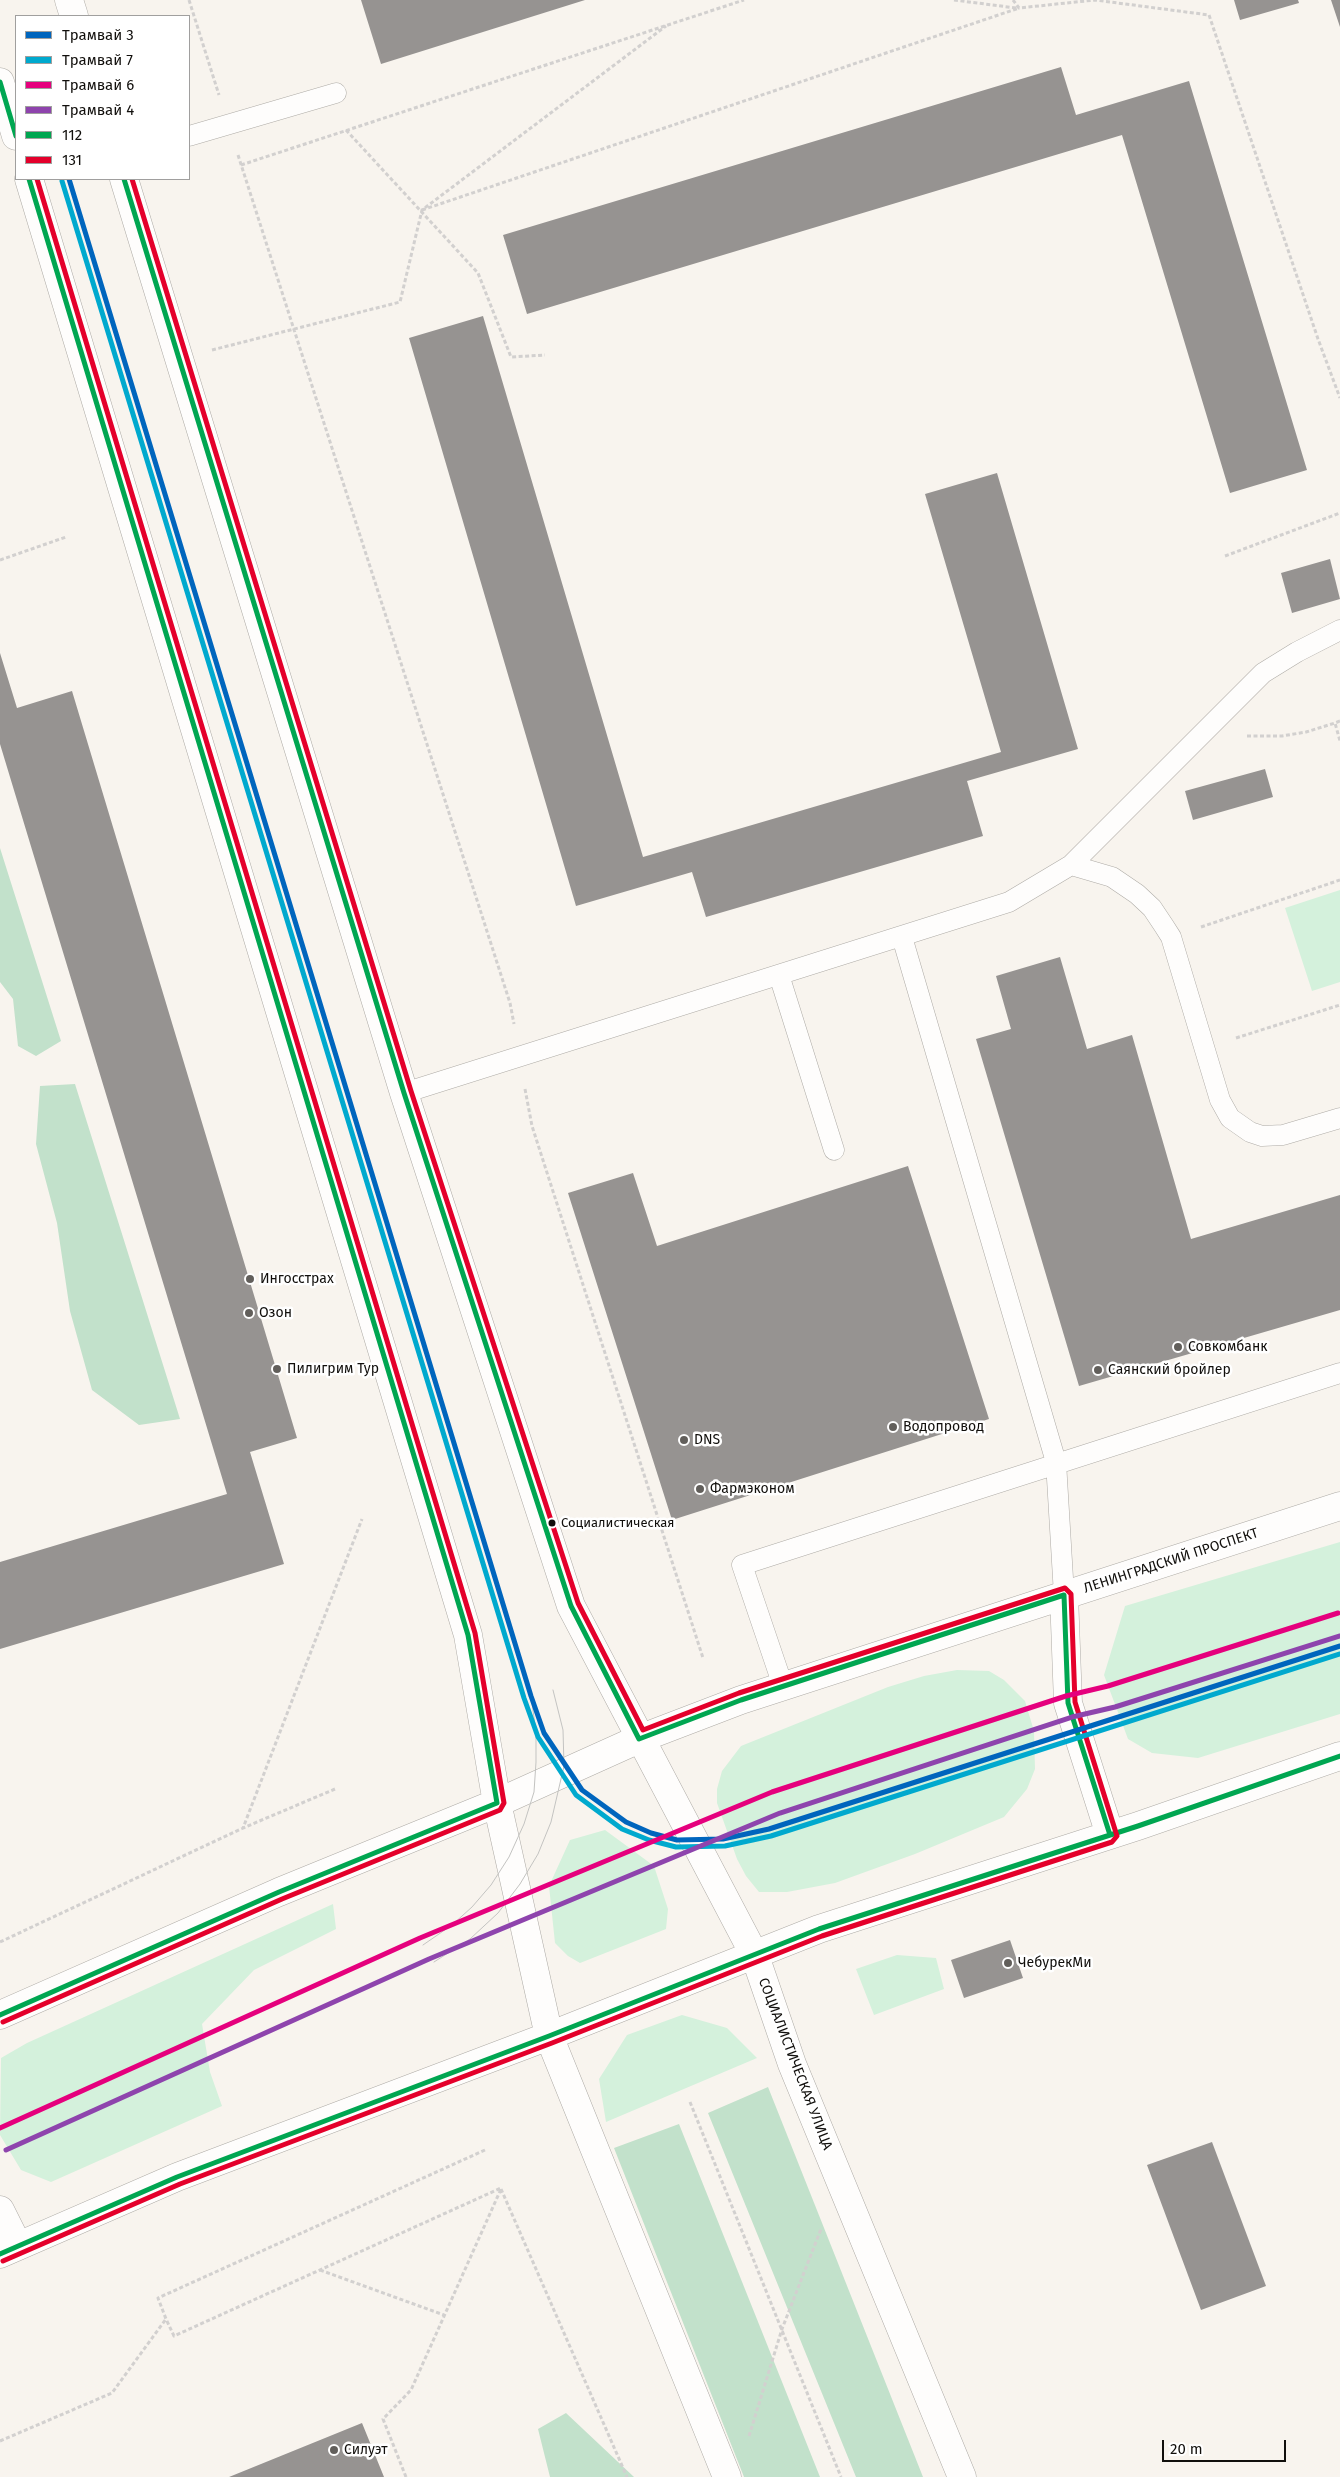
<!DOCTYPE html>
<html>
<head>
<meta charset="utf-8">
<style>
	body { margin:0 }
	#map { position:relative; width:1340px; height:2477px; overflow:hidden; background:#f8f4ee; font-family:"Fira Sans",sans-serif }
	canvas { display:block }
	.legend { position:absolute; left:15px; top:15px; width:175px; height:165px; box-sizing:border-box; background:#fff; border:1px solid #a09f9e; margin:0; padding:6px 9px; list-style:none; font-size:15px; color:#110f0c }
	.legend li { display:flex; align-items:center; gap:10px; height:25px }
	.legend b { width:25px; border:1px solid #a09f9e }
	.scale { position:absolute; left:1162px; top:2440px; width:124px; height:22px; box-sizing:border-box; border:2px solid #110f0c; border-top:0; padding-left:6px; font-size:15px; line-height:18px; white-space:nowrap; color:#110f0c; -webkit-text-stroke:4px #fff; paint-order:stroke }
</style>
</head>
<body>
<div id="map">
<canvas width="1340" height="2477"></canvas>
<ul class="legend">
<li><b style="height:6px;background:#0065bd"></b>Трамвай 3</li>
<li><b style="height:6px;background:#00a9ce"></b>Трамвай 7</li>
<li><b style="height:6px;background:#e5007d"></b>Трамвай 6</li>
<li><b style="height:6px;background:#8e44ad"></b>Трамвай 4</li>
<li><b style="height:6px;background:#00a651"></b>112</li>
<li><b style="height:6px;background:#e4002b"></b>131</li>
</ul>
<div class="scale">20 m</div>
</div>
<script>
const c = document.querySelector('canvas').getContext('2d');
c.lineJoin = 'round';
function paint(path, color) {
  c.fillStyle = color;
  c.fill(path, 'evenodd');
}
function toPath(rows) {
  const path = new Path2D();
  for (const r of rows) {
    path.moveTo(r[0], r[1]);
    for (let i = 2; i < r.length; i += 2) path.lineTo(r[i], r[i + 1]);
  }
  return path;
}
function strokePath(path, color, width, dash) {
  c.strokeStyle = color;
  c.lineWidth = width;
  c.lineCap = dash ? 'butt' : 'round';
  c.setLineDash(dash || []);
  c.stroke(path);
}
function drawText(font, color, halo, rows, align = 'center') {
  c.font = font + ' "Fira Sans",sans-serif';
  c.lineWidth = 5;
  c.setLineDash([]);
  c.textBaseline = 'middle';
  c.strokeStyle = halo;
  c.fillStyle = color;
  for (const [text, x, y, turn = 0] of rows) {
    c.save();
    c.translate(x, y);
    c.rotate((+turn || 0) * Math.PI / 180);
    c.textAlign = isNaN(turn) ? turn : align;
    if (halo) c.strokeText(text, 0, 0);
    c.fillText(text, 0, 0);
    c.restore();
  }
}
const green = toPath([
	[1340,890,1340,982,1312,991,1285,908],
	[1340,1542,1340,1714,1198,1758,1152,1753,1128,1739,1104,1675,1125,1606],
	[957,1670,989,1671,1004,1680,1025,1701,1034,1731,1035,1769,1027,1789,1004,1817,915,1854,835,1883,787,1892,759,1892,746,1876,737,1859,717,1803,717,1789,722,1771,741,1746,888,1687,924,1676],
	[605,1830,654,1866,668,1909,666,1929,580,1963,568,1956,555,1943,549,1886,570,1840],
	[333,1904,336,1929,254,1970,202,2024,210,2072,222,2106,51,2182,21,2170,0,2135,1,2058,27,2043],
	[897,1955,936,1958,944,1989,874,2015,856,1969],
	[682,2015,727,2028,757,2058,606,2122,599,2079,627,2035]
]);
const forest = toPath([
	[0,848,61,1041,36,1056,18,1046,13,999,0,982],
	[75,1084,180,1419,139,1425,92,1390,70,1311,57,1223,36,1144,40,1086],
	[768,2087,923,2477,856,2477,708,2113],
	[679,2124,820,2477,744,2477,614,2148],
	[566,2413,634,2477,550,2477,538,2429]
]);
const building = toPath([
	[361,0,585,0,381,64],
	[1234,0,1298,0,1299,3,1240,20],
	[1331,0,1340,0,1340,27],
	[1061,67,1076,115,1189,81,1307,470,1230,493,1122,135,527,314,503,235],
	[483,316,643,857,1001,752,925,494,997,473,1078,749,967,781,983,836,706,917,692,872,576,906,409,338],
	[1330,559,1340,599,1292,613,1281,573],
	[0,653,17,708,72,691,297,1438,250,1452,284,1564,0,1649,0,1562,227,1494,0,744],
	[1265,769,1273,797,1193,820,1185,791],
	[1060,957,1087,1049,1132,1035,1191,1239,1340,1195,1340,1310,1079,1386,976,1039,1011,1029,996,976],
	[908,1166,989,1419,672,1520,568,1193,633,1173,657,1246],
	[1010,1940,1023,1978,964,1998,951,1960],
	[1212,2142,1266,2286,1201,2310,1147,2165],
	[362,2423,384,2477,229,2477]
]);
const path = toPath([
	[189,0,219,95],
	[954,0,1016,8],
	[1013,0,1019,8,1095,0,1209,15,1318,339,1340,398],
	[346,130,478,273,511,357,545,355],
	[238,155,510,1003,514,1024],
	[241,165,744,0],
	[422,210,1019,8],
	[212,350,400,302,422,210,666,26],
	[1225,556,1340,513],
	[0,560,66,537],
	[1340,721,1335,723,1340,741],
	[1247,736,1282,736,1306,732,1335,723],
	[1201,927,1340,880],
	[1236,1038,1340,1005],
	[525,1089,532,1126,703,1658],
	[335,1789,243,1828,362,1519],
	[0,1942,243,1828],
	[690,2102,841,2477],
	[485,2150,158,2298,166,2319,174,2336,501,2188],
	[501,2189,627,2477],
	[320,2270,444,2315],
	[749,2436,782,2329,821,2229],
	[0,2441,112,2393,166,2319],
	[406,2477,383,2419,411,2390,501,2189]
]);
const lane = toPath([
	[189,136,336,93],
	[1071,865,1112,877,1137,894,1152,908,1164,926,1171,937,1220,1100,1230,1118,1250,1132,1262,1136,1283,1135,1340,1118],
	[902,937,1056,1462,1064,1595],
	[779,975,834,1150],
	[404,1093,1009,902,1071,865,1263,673,1297,652,1340,630],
	[783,1686,742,1565,1340,1373]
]);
const secondary = toPath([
	[69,0,74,16],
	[0,82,16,136],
	[29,179,468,1635,497,1803,549,2036,727,2477],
	[124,179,404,1093,571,1606,755,1956,792,2064,962,2477],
	[1064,1595,1068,1703,1110,1835],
	[0,2015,279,1892,497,1803,639,1739,741,1700,1340,1506],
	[0,2210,18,2246],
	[0,2254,177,2177,549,2036,819,1929,1138,1826,1340,1756]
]);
const tram = toPath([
	[423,1945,452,1925,472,1907,491,1885,509,1857,524,1824,534,1792,536,1762,536,1732,531,1696],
	[434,1962,470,1939,498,1913,520,1884,538,1854,551,1822,564,1766,563,1730,553,1690]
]);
const bus1 = toPath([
	[0,82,16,136],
	[124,179,404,1093,571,1606,639,1739,741,1700,1064,1595,1068,1703,1110,1835],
	[0,2015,279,1892,497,1803,468,1635,29,179],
	[0,2254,177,2177,549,2036,819,1929,1138,1826,1340,1756]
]);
const bus2 = toPath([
	[3,2022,282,1899,500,1810,504,1803,475,1633,37,179],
	[3,2261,180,2184,552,2043,822,1936,1112,1842,1117,1836,1075,1702,1071,1594,1065,1588,739,1693,643,1730,578,1603,411,1091,132,179]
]);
const tram1 = toPath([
	[69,179,531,1696,544,1733,582,1790,626,1822,651,1833,677,1840,723,1839,769,1829,1340,1646]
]);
const tram2 = toPath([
	[62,181,524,1698,538,1737,576,1795,622,1829,649,1840,676,1847,725,1846,771,1836,1340,1654]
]);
const tram3 = toPath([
	[0,2128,420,1938,772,1792,1066,1696,1108,1686,1338,1613]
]);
const tram4 = toPath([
	[6,2150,429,1959,780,1813,1072,1717,1115,1707,1340,1636]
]);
const markers = [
	[250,1279,5,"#625f5b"],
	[249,1313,5,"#625f5b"],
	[1178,1347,5,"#625f5b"],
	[277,1369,5,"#625f5b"],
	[1098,1370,5,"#625f5b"],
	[893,1427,5,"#625f5b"],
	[684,1440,5,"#625f5b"],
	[700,1489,5,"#625f5b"],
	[552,1523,4.5,"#110f0c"],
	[1008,1963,5,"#625f5b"],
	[334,2450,5,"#625f5b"]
];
const busNames = [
	["Социалистическая",561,1523]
];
const poiNames = [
	["Ингосстрах",260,1279],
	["Озон",259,1313],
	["Совкомбанк",1188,1347],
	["Пилигрим Тур",287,1369],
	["Саянский бройлер",1108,1370],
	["Водопровод",903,1427],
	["DNS",694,1440],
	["Фармэконом",710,1489],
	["ЧебурекМи",1018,1963],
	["Силуэт",344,2450]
];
const streetNames = [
	["ЛЕНИНГРАДСКИЙ ПРОСПЕКТ",1171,1561,-18],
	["СОЦИАЛИСТИЧЕСКАЯ УЛИЦА",795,2064,69]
];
paint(green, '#d4f1dc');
paint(forest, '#c2e1cb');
paint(building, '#969391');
strokePath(lane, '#aeaba6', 21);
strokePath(secondary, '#aeaba6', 29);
strokePath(path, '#d2d0cf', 3, [4, 2.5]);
strokePath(lane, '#fefdfc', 20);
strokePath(secondary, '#fefdfc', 28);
strokePath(tram, '#c3c3c1', 1);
strokePath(bus1, '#00a651', 5);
strokePath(bus2, '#e4002b', 5);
strokePath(tram1, '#0065bd', 5);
strokePath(tram2, '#00a9ce', 5);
strokePath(tram3, '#e5007d', 5);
strokePath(tram4, '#8e44ad', 5);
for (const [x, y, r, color] of markers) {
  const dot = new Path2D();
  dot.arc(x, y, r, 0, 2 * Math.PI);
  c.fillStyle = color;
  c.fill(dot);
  strokePath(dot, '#fff', 2);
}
drawText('13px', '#110f0c', '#fff', busNames, 'left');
drawText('14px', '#110f0c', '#fff', poiNames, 'left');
drawText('14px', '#110f0c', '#fff', streetNames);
</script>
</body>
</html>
